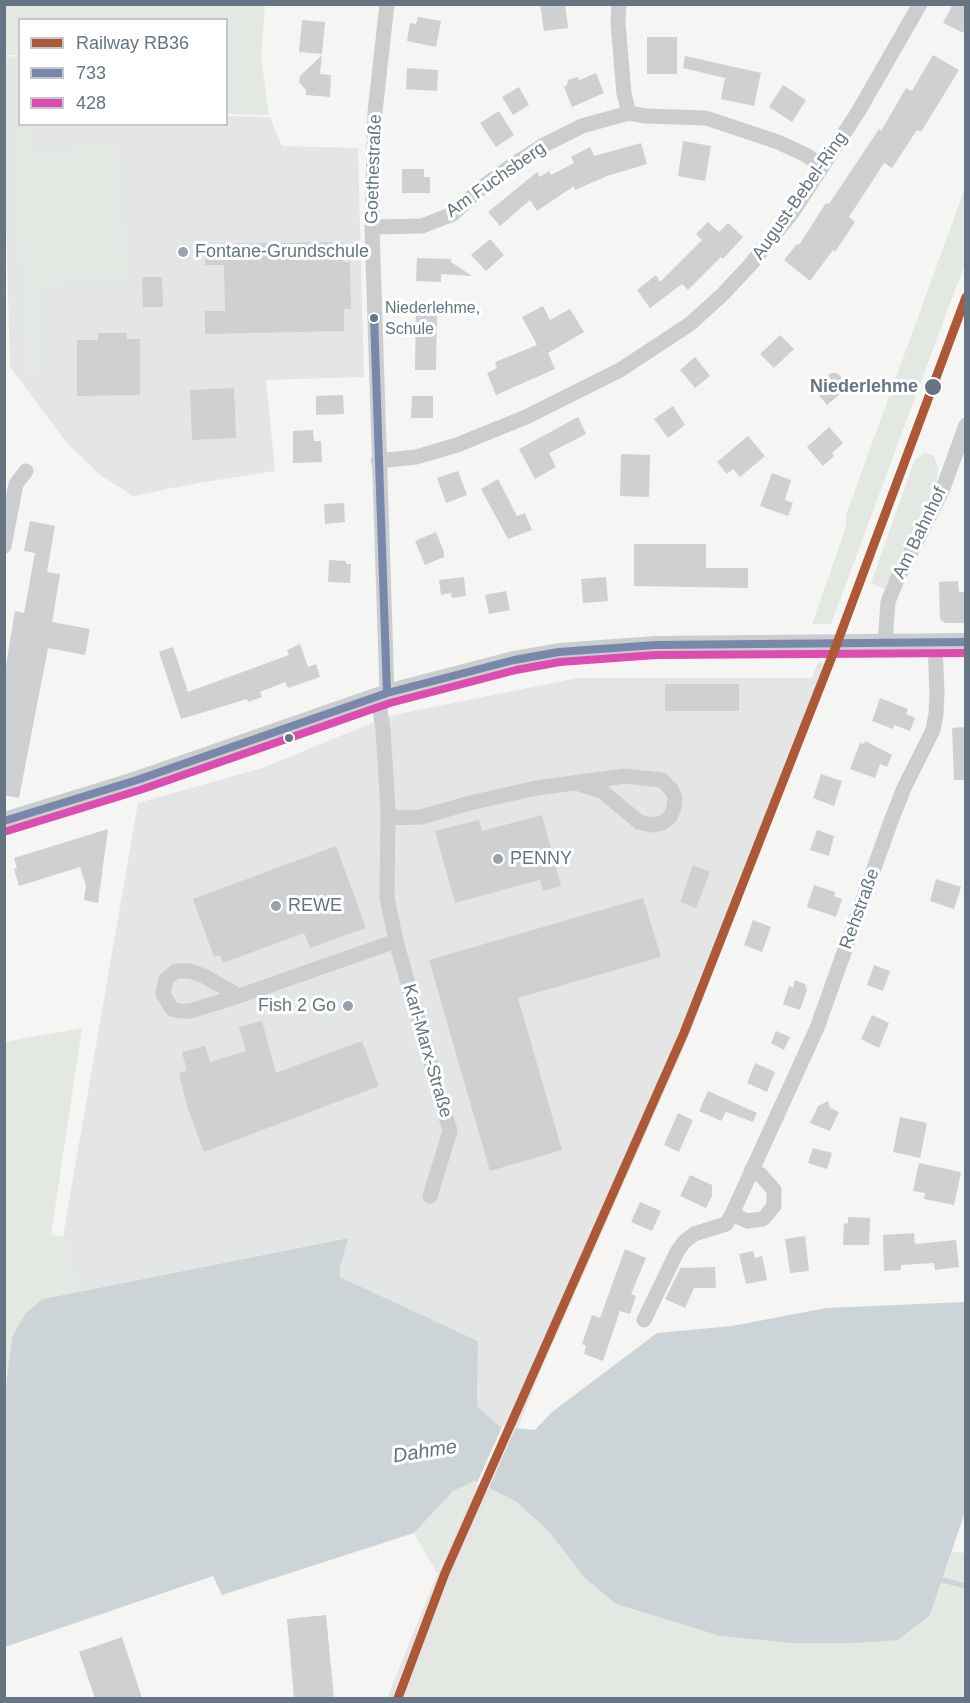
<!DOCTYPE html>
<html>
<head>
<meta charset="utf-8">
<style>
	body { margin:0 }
	#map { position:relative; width:970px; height:1703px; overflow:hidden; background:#f5f5f4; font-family:Helvetica,sans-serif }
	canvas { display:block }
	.frame { position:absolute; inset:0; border:6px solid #657584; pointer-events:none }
	.legend { position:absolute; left:18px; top:18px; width:210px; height:108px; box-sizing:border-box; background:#fff; border:2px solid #c1c8ce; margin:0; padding:8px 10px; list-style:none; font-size:18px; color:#657584 }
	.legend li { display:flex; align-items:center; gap:12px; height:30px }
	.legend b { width:30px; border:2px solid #c1c8ce }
</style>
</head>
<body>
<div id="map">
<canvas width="970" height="1703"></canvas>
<div class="frame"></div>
<ul class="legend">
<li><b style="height:8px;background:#ad5937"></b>Railway RB36</li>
<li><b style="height:8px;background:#78a"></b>733</li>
<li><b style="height:8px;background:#dd4daf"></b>428</li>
</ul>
</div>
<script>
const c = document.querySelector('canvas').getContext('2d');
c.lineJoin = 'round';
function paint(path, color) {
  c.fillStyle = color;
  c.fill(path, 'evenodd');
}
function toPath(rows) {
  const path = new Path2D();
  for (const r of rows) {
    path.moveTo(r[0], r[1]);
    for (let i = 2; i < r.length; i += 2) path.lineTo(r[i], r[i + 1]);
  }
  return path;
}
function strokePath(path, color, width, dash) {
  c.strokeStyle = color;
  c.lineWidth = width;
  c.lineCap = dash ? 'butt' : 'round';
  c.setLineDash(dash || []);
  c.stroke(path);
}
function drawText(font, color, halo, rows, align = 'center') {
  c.font = font + ' Helvetica,sans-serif';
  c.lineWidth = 6;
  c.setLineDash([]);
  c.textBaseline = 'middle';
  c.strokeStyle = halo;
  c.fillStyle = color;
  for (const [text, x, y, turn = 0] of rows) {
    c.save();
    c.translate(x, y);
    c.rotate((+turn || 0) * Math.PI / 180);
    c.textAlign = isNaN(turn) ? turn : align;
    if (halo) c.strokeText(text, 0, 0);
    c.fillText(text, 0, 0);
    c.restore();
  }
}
const built = toPath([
	[19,56,20,124,226,124,227,116,270,117,282,146,358,148,364,377,266,380,275,471,198,483,133,496,99,474,66,442,10,367,5,190,4,57],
	[818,662,833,664,685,1045,541,1370,518,1428,491,1488,494,1489,409,1698,387,1698,475,1481,500,1428,477,1406,478,1341,340,1277,340,1267,347,1238,78,1292,63,1236,138,803,262,768,389,716,577,678,812,678]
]);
const green = toPath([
	[4,5,265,5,261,58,269,115,227,114,226,20,20,20,19,55,5,55],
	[15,113,19,113,20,124,29,125,31,152,118,148,124,279,37,283,41,372,28,373],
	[965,188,965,263,831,624,812,624,846,527,846,515],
	[925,453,934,456,938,468,936,487,885,589,871,583,915,459],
	[82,1028,51,1235,63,1236,78,1292,43,1299,12,1337,5,1393,5,1042],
	[475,1481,437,1573,414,1533,453,1491],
	[494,1489,517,1502,550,1533,616,1604,720,1636,790,1643,930,1615,952,1552,965,1553,965,1698,409,1698]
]);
const water = toPath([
	[348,1238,340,1267,340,1277,478,1341,477,1406,500,1427,535,1430,552,1412,657,1333,732,1326,826,1308,965,1302,965,1512,930,1615,898,1640,853,1643,790,1643,720,1636,616,1604,585,1578,550,1533,517,1502,475,1481,453,1491,414,1533,222,1595,213,1576,5,1647,5,1393,12,1337,26,1313,43,1299]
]);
const pier = toPath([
	[503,1425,516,1426,488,1490,476,1485]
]);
const stream = toPath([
	[936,1576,942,1580,966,1586]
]);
const building = toPath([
	[540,4,565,4,568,28,544,31],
	[953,4,966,4,966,34,943,23],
	[418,17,441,21,436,47,407,41,410,23,416,24],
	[302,20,325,22,322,54,299,52],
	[647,37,677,37,677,74,647,74],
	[322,55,320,74,331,75,330,97,306,95,306,90,299,82,300,76],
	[933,55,959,70,921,132,917,130,892,168,884,163,849,217,855,222,835,252,833,250,810,281,784,260,797,244,799,245,826,203,829,204,879,129,881,131,906,88,912,91],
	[685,56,761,73,754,106,721,99,725,78,683,68],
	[407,68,438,70,437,91,406,89],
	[596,73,604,93,572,107,564,87,567,85,568,80,577,77,580,80],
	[783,85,806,100,792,122,769,107],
	[519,87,529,105,513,115,502,97],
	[499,111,514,135,496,147,480,123],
	[683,141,711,146,705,181,678,176],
	[641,143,647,164,607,176,575,190,574,186,537,211,530,200,500,226,488,212,537,172,540,177,549,171,551,175,574,163,571,157,590,147,594,156],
	[402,169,424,169,424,177,430,177,430,193,402,193],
	[708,222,719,232,728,223,743,237,723,259,721,257,688,290,682,284,650,308,637,290,656,275,660,282,702,240,696,234],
	[490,239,504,255,486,271,471,255],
	[343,242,343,262,350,262,351,309,344,309,344,331,205,334,205,311,225,311,224,265,205,265,204,244],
	[417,258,451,259,451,262,472,276,441,274,441,282,416,281],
	[142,277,162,277,163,307,143,307],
	[543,306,550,320,570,309,584,332,548,353,555,369,496,395,487,373,497,368,495,362,537,345,522,317],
	[416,310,437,310,436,370,415,370],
	[98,333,127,333,127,339,140,339,140,395,77,396,77,340,98,340],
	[780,335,794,349,774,368,760,354],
	[695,357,710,376,695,388,680,370],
	[831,373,837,373,841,377,840,384,845,390,827,405,813,388],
	[234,388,236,438,192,440,190,390],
	[343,395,344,414,316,415,316,396],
	[412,396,433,396,433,418,411,418],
	[673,406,685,425,668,438,654,419],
	[578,417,586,434,549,453,556,467,535,479,519,449],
	[829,427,843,443,832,453,834,456,823,466,807,447],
	[313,430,314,441,321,441,322,462,293,463,293,431],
	[748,436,765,456,740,477,733,469,727,474,717,462],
	[621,454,650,455,649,497,620,496],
	[458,471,467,495,446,503,437,478],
	[772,473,791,480,785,500,793,503,788,516,760,506],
	[498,479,517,516,525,513,532,530,508,539,481,489],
	[344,503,345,522,325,524,324,504],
	[30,521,55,526,47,572,60,574,52,622,90,629,85,655,48,648,19,798,4,795,4,677,15,611,24,613,35,553,24,551],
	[436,532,444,552,444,557,425,565,415,541],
	[634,544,706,544,706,568,748,568,748,588,634,586],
	[329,560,346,561,346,564,351,564,350,583,328,582],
	[464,577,466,596,452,598,451,593,441,595,439,580],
	[606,577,608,601,583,603,581,579],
	[958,581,959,592,966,592,966,623,945,623,940,619,939,582],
	[506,591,510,610,489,614,485,595],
	[300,644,308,667,316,664,320,677,288,688,285,682,260,692,262,697,248,702,247,699,181,719,159,652,173,647,188,692,289,655,287,650],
	[665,684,739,684,739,711,665,711],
	[880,698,908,709,906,714,915,718,910,731,894,725,893,729,872,721],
	[966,727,966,780,954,780,952,728],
	[865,741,892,755,887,767,880,764,875,778,850,769,860,743,864,744],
	[821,774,842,781,834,806,813,798],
	[542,815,561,886,543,891,540,880,455,903,435,831,479,820,482,831],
	[108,829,98,903,84,900,86,886,80,867,19,886,14,869,17,868,14,858],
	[817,830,834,836,829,856,810,850],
	[336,846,366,928,310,948,304,933,223,963,220,955,214,957,193,899],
	[693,865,710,872,696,908,680,902],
	[936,879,961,887,954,909,930,901],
	[814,885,835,892,834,896,842,899,836,917,807,907],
	[643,898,661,957,518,998,562,1150,490,1171,429,960],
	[753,920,771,927,762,952,744,945],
	[874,965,890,971,883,991,867,985],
	[795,980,805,984,807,990,800,1010,783,1004,789,986,793,988],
	[872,1015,889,1023,879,1048,861,1039],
	[262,1021,276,1073,362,1041,379,1086,204,1152,187,1106,179,1073,187,1071,182,1052,205,1046,210,1062,246,1051,239,1027],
	[776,1031,790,1037,784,1050,771,1043],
	[755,1063,775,1072,767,1092,747,1083],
	[708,1091,757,1113,753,1122,726,1112,721,1121,699,1111],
	[828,1101,830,1108,839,1112,830,1131,810,1123,818,1106],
	[678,1113,693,1120,679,1152,664,1145],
	[900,1117,927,1123,920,1158,893,1152],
	[813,1148,832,1153,827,1169,808,1163],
	[919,1163,961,1172,954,1205,924,1199,925,1193,913,1191],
	[690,1175,712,1185,712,1196,706,1208,680,1196],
	[640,1202,661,1211,652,1231,631,1222],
	[848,1217,870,1218,869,1245,843,1245,844,1224,848,1223],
	[914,1233,915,1244,956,1240,959,1267,935,1270,934,1263,901,1265,901,1270,884,1271,883,1235],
	[805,1236,809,1271,790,1273,785,1239],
	[625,1249,646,1258,631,1294,636,1296,630,1314,620,1311,603,1361,584,1354,586,1346,582,1344,592,1315,600,1318],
	[753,1251,755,1258,762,1256,767,1280,746,1284,739,1254],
	[681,1267,684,1268,715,1267,716,1288,694,1288,685,1308,665,1299],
	[326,1615,334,1698,294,1698,287,1619],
	[122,1637,142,1698,95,1698,79,1652]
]);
const minor = toPath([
	[619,4,618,23,624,94,629,113],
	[372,227,422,226,453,214,481,188,511,166,542,146,582,126,629,113,646,116,706,118,778,142,806,155,822,166],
	[378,461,416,457,457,445,526,417,620,370,690,324,722,295,751,264,792,213,858,112,920,4],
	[4,546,16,484,26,471],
	[885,643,888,602,896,582,942,491,966,425],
	[387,693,372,227,375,112,387,4],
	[378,697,383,730,388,809,387,898,396,941,450,1131,430,1196],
	[388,818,421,817,470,803,536,788,625,776,662,780,671,789,675,797,674,808,670,817,662,823,651,825,639,822,603,792,576,783],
	[239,996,190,1011,180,1011,172,1009,163,994,166,979,176,971,190,971,204,976,239,996,396,941],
	[732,1214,747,1221,763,1219,774,1206,774,1190,760,1174,752,1169],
	[644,1320,677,1252,684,1242,694,1234,726,1224,732,1214,817,1028,891,821,904,788,933,730,936,714,937,693,935,643]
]);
const tertiary = toPath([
	[4,821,137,780,387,693,514,660,559,652,656,645,966,642]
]);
const bus1 = toPath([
	[374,316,387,693],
	[4,821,137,780,387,693,514,660,559,652,656,645,966,642]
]);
const bus2 = toPath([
	[7,831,140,790,390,703,516,670,560,662,656,655,966,653]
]);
const rail1 = toPath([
	[398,1698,445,1573,684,1033,833,654,966,297]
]);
const markers = [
	[183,252,6,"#97a2ab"],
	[374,318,5,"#657584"],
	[933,387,9,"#657584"],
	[289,738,5,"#657584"],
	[498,859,6,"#97a2ab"],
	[276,906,6,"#97a2ab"],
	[348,1006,6,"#97a2ab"]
];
const busNames = [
	["Niederlehme,",385,309],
	["Schule",385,330]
];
const streetNames = [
	["Goethestraße",374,169,-88],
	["Am Fuchsberg",496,180,-35],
	["August-Bebel-Ring",800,196,-55],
	["Am Bahnhof",920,533,-64],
	["Rehstraße",860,909,-70],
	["Karl-Marx-Straße",427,1051,74]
];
const poiNames = [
	["Fontane-Grundschule",195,252],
	["PENNY",510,859],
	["REWE",288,906],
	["Fish 2 Go",336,1006,"right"]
];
const stopNames = [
	["Niederlehme",918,387]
];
const waterNames = [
	["Dahme",425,1452,-9]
];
paint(built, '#e4e5e5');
paint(green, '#e4e8e2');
paint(water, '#cdd4d7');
paint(pier, '#f5f5f4');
strokePath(stream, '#cdd4d7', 5);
paint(building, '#ced0d1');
strokePath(minor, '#cbcdce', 15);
strokePath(tertiary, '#cbcdce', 18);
strokePath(bus1, '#78a', 8);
strokePath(bus2, '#dd4daf', 8);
strokePath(rail1, '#ad5937', 9);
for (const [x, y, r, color] of markers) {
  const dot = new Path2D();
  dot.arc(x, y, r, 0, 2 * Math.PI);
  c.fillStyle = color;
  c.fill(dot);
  strokePath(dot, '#fff', 2);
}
drawText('16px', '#657584', '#fff', busNames, 'left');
drawText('18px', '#657584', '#fff', streetNames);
drawText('18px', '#657584', '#fff', poiNames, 'left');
drawText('bold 18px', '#657584', '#fff', stopNames, 'right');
drawText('italic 20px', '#617780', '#fff', waterNames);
</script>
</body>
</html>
